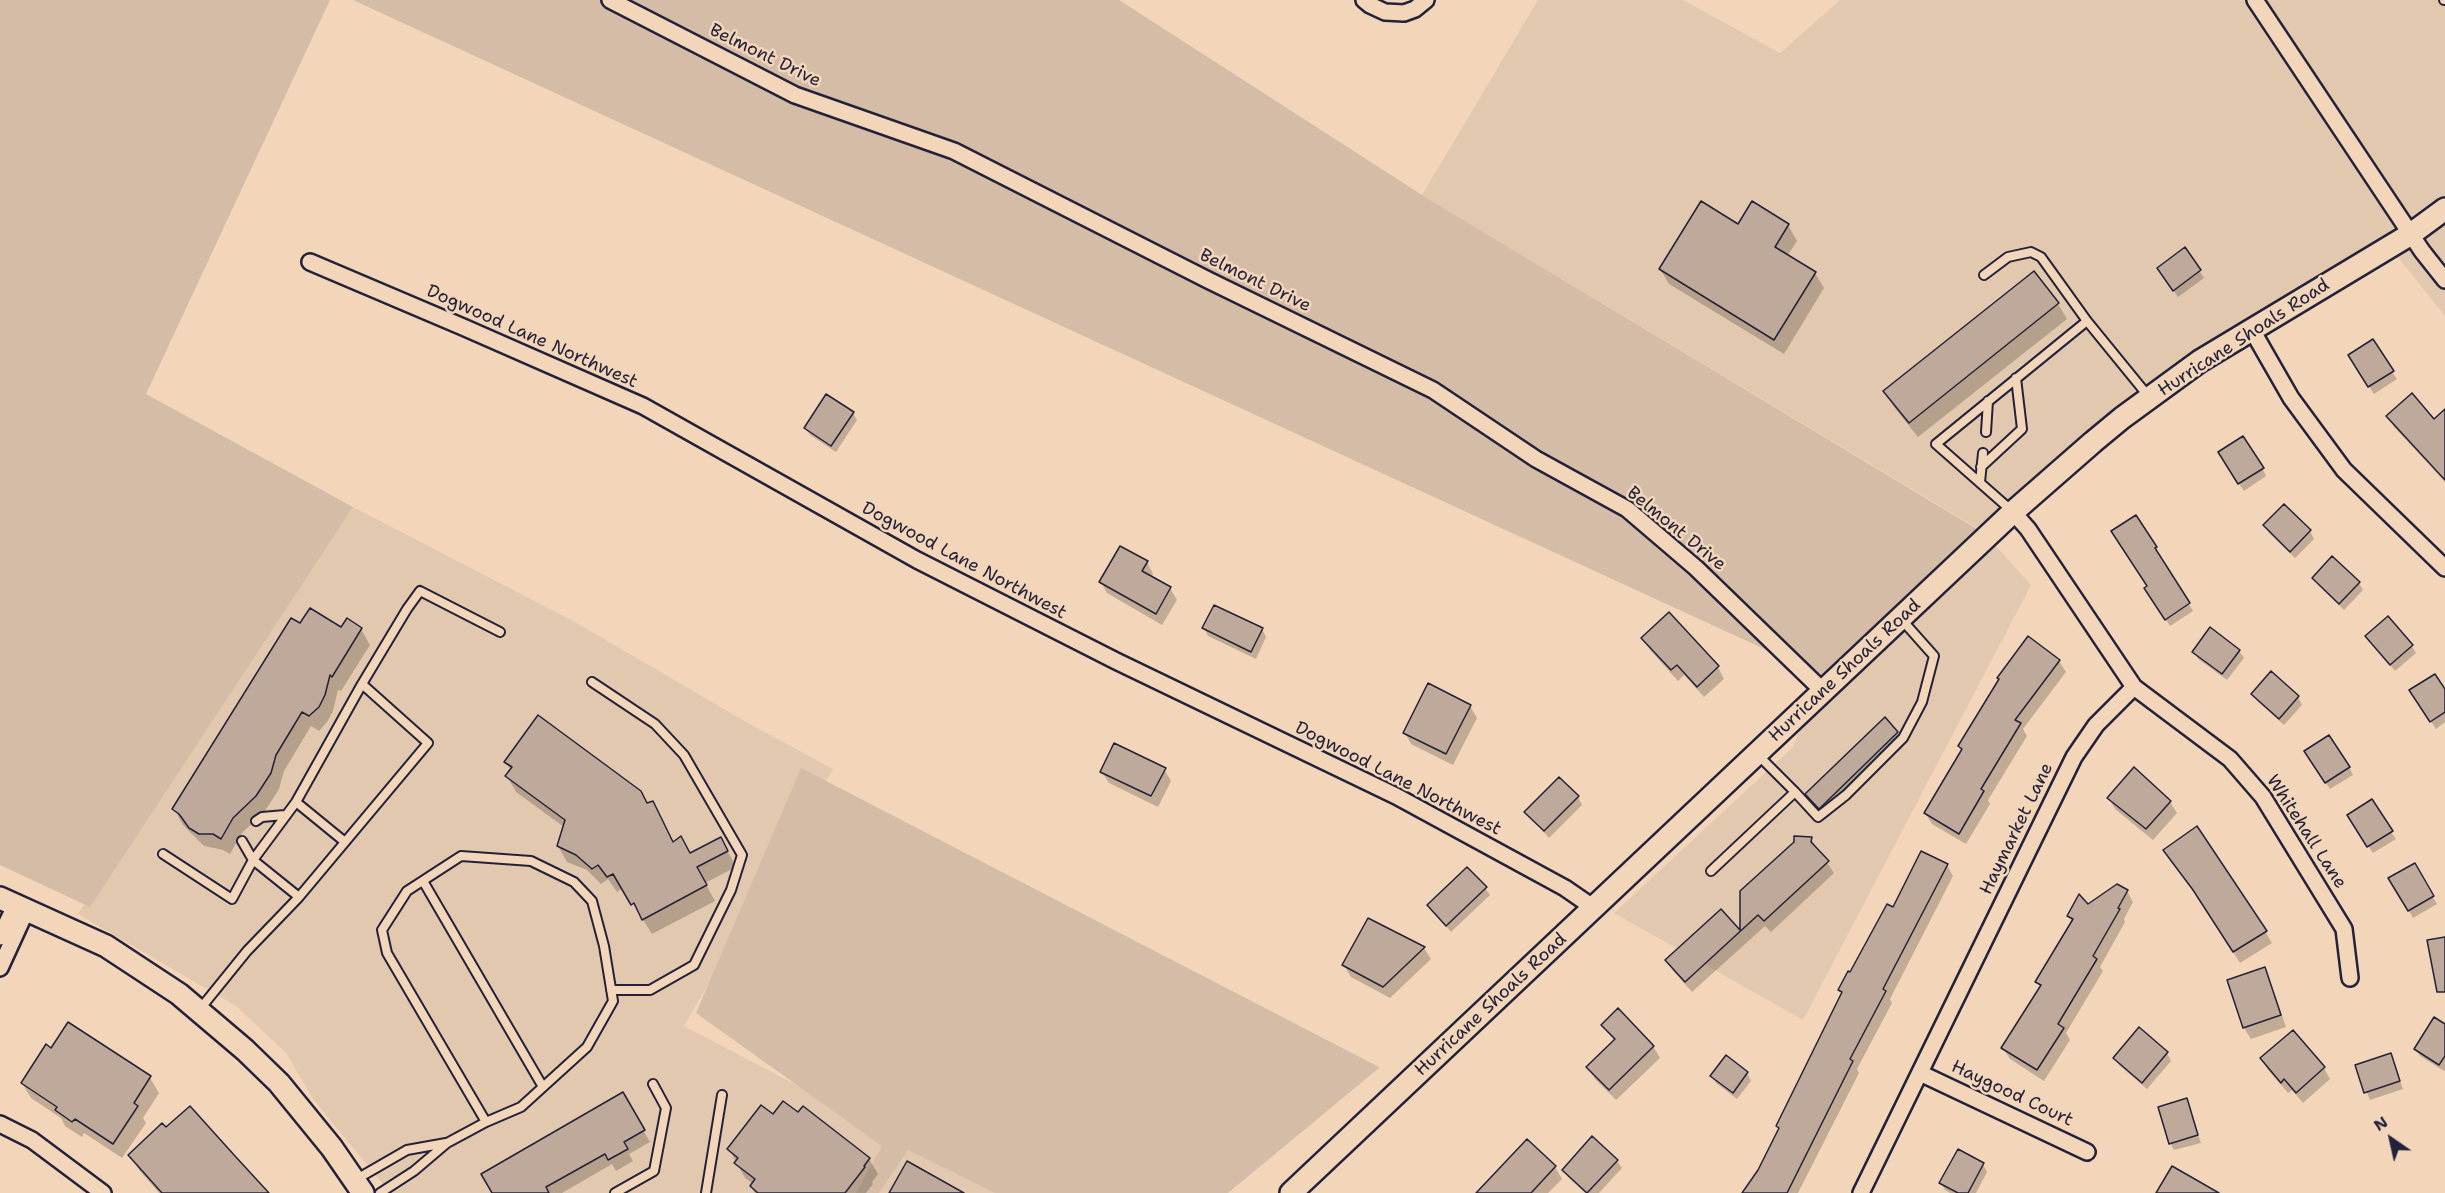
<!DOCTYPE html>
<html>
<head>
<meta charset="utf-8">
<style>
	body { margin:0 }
	#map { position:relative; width:2445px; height:1193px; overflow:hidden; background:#f3d6b9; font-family:"Shantell Sans",sans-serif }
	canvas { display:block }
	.north { position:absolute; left:2361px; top:1109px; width:60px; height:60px; -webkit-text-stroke:4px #f3d6b9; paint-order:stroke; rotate:326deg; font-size:16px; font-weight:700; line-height:24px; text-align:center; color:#22223b }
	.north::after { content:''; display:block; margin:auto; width:21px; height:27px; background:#22223b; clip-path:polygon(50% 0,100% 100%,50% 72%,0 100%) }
</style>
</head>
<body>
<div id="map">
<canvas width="2445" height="1193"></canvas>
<div class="north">N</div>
</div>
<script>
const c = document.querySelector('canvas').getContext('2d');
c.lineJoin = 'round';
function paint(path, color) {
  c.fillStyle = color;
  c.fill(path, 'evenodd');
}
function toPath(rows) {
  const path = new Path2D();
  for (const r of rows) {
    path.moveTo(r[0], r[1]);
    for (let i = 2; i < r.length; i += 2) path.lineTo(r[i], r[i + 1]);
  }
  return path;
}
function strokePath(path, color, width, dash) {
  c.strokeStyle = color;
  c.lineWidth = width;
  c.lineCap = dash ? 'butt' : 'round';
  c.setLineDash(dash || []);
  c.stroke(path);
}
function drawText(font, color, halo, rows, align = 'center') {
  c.font = font + ' "Shantell Sans",sans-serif';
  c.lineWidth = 5;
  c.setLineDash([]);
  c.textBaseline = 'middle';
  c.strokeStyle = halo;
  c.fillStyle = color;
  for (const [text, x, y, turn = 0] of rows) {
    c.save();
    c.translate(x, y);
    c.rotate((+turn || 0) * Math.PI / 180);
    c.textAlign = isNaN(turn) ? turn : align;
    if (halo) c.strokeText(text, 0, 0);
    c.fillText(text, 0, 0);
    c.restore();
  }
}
const built = toPath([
	[1538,0,1683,0,1780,53,1840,0,2445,0,2445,316,2389,246,2256,340,2013,503,1983,532,2031,585,1803,1020,1614,913,1793,747,1822,677,1982,531,1422,195],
	[353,507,575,622,748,723,833,769,684,1026,1002,1193,390,1193,313,1099,287,1054,236,1006,78,914]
]);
const green = toPath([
	[0,0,330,0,146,394,353,507,90,907,0,865],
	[353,0,1119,0,1422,195,1982,532,1823,676],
	[801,768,1379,1067,1379,1068,1228,1193,995,1193,908,1150,879,1193,856,1193,882,1146,696,1013]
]);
const shadow = toPath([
	[1788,225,1797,241,1787,256,1815,273,1824,288,1784,354,1669,284,1660,269,1739,226],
	[2185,250,2204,278,2178,297,2163,275],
	[2033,274,2058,304,2067,319,1918,437,1894,407,1885,392],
	[2354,363,2392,372,2397,379,2374,394],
	[853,413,857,420,836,452,810,435,805,428],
	[2388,416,2445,421,2445,482,2394,427],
	[2224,460,2262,468,2266,476,2244,491],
	[2284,506,2310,531,2314,539,2295,558,2269,533,2265,526],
	[2136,517,2193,611,2170,626,2150,596],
	[1147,562,1153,574,1151,578,1170,588,1177,600,1162,625,1107,593,1101,582],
	[2313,578,2359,583,2363,590,2344,610,2318,585],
	[1669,614,1718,667,1724,679,1704,697,1684,675,1678,681,1650,650,1643,638],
	[301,625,361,629,370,645,341,691,338,690,333,711,327,722,319,731,311,726,284,771,279,789,265,811,242,833,230,854,223,850,204,846,183,825,174,809],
	[1204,628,1262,629,1266,637,1256,659,1208,636],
	[2367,636,2411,645,2416,653,2395,671],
	[2239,651,2244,658,2227,680,2198,659,2194,652],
	[2059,661,2066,672,2023,729,2027,736,1988,800,1990,804,1966,844,1932,824,1925,813,1963,751,1960,746],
	[2445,692,2445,722,2436,729,2416,698],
	[2252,694,2298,697,2302,705,2284,725,2257,701],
	[1470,706,1477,718,1453,765,1411,744,1405,733],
	[1897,733,1904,744,1826,819,1807,794],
	[2310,759,2349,767,2353,775,2330,789],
	[506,762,647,805,653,803,674,843,690,855,721,839,736,867,705,883,715,901,652,934,623,888,617,892,608,879,601,884,587,870,567,862,558,846,564,827,516,792,507,776,511,771],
	[1164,769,1171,781,1158,807,1109,783,1102,772],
	[1578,797,1582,805,1549,838,1526,812],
	[2109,798,2170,802,2177,813,2153,840,2115,809],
	[2353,823,2391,832,2396,839,2373,853],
	[1811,839,1834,873,1771,932,1765,926,1692,992,1673,971,1667,960,1720,911,1741,933,1742,892],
	[2165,851,2265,931,2272,943,2240,963,2202,902],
	[1947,865,1953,876,1890,999,1892,1003,1857,1069,1859,1073,1798,1193,1746,1193,1780,1130,1777,1126,1842,994,1840,990,1894,909],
	[2414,865,2437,904,2413,918,2391,879],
	[1485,888,1490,895,1451,932,1429,906],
	[2127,891,2133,902,2124,919,2125,922,2100,967,2103,971,2066,1033,2070,1040,2044,1081,2010,1059,2003,1048,2041,988,2037,982,2072,922,2069,916],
	[1369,920,1424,948,1431,959,1390,998,1351,977,1344,965],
	[2264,968,2270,980,2286,1027,2251,1039,2244,1028,2229,981],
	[1603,1025,1653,1046,1660,1058,1616,1100,1595,1079,1588,1067,1615,1042],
	[2445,1025,2445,1069,2444,1071,2420,1056,2415,1049],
	[2139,1029,2167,1053,2171,1061,2147,1089,2119,1065,2115,1058],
	[52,1050,150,1078,159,1093,143,1118,146,1123,122,1158,84,1133,82,1137,65,1126,61,1118,31,1098,22,1083],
	[2390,1055,2403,1089,2370,1100,2356,1066],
	[1726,1057,1747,1073,1751,1081,1737,1099,1716,1083,1712,1076],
	[2262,1059,2324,1068,2330,1079,2303,1103,2292,1090,2288,1093,2268,1070],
	[622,1094,650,1142,629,1154,633,1161,616,1171,612,1164,562,1193,494,1193],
	[2186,1100,2201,1143,2174,1150,2170,1143],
	[773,1116,869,1159,878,1174,872,1182,873,1184,866,1193,755,1193,751,1186,753,1184,745,1178,729,1149],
	[1592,1138,1617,1161,1622,1168,1599,1193,1585,1193,1568,1177,1564,1170],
	[1527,1141,1555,1167,1562,1179,1548,1193,1487,1193],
	[130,1155,265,1193,159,1193,139,1170],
	[1983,1164,1987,1172,1976,1193,1950,1193,1945,1190,1941,1183]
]);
const building = toPath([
	[1701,201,1738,224,1752,201,1789,224,1775,247,1816,272,1774,340,1659,269,1701,201],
	[2185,247,2201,270,2173,291,2157,268,2185,247],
	[2034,271,2059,303,1909,423,1883,391,2034,271],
	[2373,339,2394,371,2368,387,2348,355,2373,339],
	[2412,393,2434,419,2445,409,2445,480,2386,416,2412,393],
	[826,394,854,412,831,446,804,428,826,394],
	[2243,436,2264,468,2238,484,2218,452,2243,436],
	[2284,504,2311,530,2290,552,2263,525,2284,504],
	[2136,515,2157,547,2155,548,2190,603,2165,620,2144,588,2147,586,2111,531,2136,515],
	[1120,546,1148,561,1142,571,1171,587,1156,614,1099,582,1120,546],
	[2332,556,2360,582,2339,604,2312,578,2332,556],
	[1214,605,1263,628,1251,652,1202,628,1214,605],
	[310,608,341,627,347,618,362,628,332,677,330,675,325,695,319,707,309,716,302,712,276,755,271,773,256,796,233,818,221,839,213,834,199,834,189,828,179,814,172,809,291,618,300,623,310,608],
	[1669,612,1719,666,1697,687,1677,665,1671,670,1641,638,1669,612],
	[2388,616,2413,645,2390,665,2365,636,2388,616],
	[2210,627,2240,650,2222,674,2192,652,2210,627],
	[2028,636,2060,660,2015,720,2021,723,1981,789,1984,791,1959,834,1924,813,1962,749,1958,746,1999,679,1997,678,2028,636],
	[2271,671,2299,696,2279,719,2251,694,2271,671],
	[2435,674,2445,689,2445,712,2430,722,2409,690,2435,674],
	[1428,683,1471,705,1446,754,1403,733,1428,683],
	[538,715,641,791,647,803,653,801,673,842,681,836,690,853,721,837,728,851,697,867,707,885,642,920,634,903,631,905,613,874,607,877,598,865,592,869,576,855,557,846,565,820,505,776,512,767,504,762,538,715],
	[1885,717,1898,732,1819,809,1805,794,1885,717],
	[2329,735,2350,767,2325,783,2304,751,2329,735],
	[1114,743,1166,768,1151,796,1100,772,1114,743],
	[2134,767,2171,801,2146,829,2107,798,2134,767],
	[1559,777,1579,796,1544,831,1524,812,1559,777],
	[2372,799,2393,831,2367,847,2347,815,2372,799],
	[2197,826,2267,931,2233,952,2193,890,2163,850,2197,826],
	[1794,836,1812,837,1811,842,1829,861,1764,921,1758,915,1685,982,1665,960,1721,909,1740,930,1740,891,1794,842,1794,836],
	[1921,851,1948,864,1883,989,1886,991,1850,1059,1853,1061,1787,1193,1742,1193,1758,1170,1779,1128,1776,1126,1842,992,1838,990,1848,971,1850,972,1887,904,1893,907,1921,851],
	[2415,863,2434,896,2408,911,2388,878,2415,863],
	[1467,867,1487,887,1446,926,1427,905,1467,867],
	[2117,884,2128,890,2118,908,2120,909,2093,956,2097,959,2058,1024,2064,1028,2037,1070,2001,1048,2041,985,2035,982,2073,919,2067,916,2079,894,2088,904,2117,884],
	[1368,918,1425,947,1383,987,1342,965,1368,918],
	[2445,937,2445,992,2437,992,2427,940,2445,937],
	[2265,967,2281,1015,2243,1028,2227,980,2265,967],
	[1618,1008,1654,1046,1609,1090,1586,1067,1615,1039,1601,1025,1618,1008],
	[2434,1017,2445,1024,2445,1056,2439,1065,2414,1049,2434,1017],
	[68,1022,151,1076,134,1103,138,1106,113,1144,75,1119,72,1122,55,1110,57,1107,21,1083,46,1044,51,1048,68,1022],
	[2139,1027,2168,1052,2142,1083,2113,1058,2139,1027],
	[2293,1030,2325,1067,2296,1093,2284,1079,2281,1083,2260,1058,2293,1030],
	[2391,1053,2400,1081,2364,1093,2355,1065,2391,1053],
	[1726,1055,1748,1072,1733,1093,1710,1076,1726,1055],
	[623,1092,645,1130,624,1142,628,1149,608,1160,605,1154,546,1187,549,1193,492,1193,481,1174,623,1092],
	[2187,1098,2198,1135,2169,1144,2158,1107,2187,1098],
	[783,1101,798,1112,803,1106,870,1158,864,1166,865,1167,845,1193,758,1193,750,1186,755,1179,734,1163,738,1158,727,1149,761,1105,773,1114,783,1101],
	[190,1106,235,1156,269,1193,162,1193,128,1155,162,1123,166,1127,190,1106],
	[1592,1136,1618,1160,1587,1193,1562,1170,1592,1136],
	[1527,1139,1556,1166,1531,1193,1476,1193,1527,1139],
	[1958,1149,1984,1163,1968,1193,1958,1193,1939,1183,1958,1149],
	[907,1161,964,1193,889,1193,907,1161],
	[2172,1166,2219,1193,2156,1193,2172,1166]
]);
const lane = toPath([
	[2444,0,2445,0],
	[1984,275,2008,257,2031,252,2041,257,2087,321],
	[1986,432,1988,401],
	[1981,467,2022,429,2016,378],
	[1980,482,1983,453],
	[2012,511,1936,444,2087,321,2149,397],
	[592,682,655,724,684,755,742,855,731,890,694,965,650,990,611,990],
	[362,684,407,609,420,591,500,632],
	[1795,792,1818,817,1846,795,1903,738,1922,702,1934,656,1902,620],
	[296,802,345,842],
	[256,821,262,817,285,815],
	[163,854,232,899,253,860,242,841],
	[1711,871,1795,792,1757,754],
	[423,881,543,1087],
	[200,1009,247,951,299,897,428,743,362,684,296,802,253,860,299,897],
	[355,1180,407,1150,446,1143],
	[380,1193,414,1171,447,1143,486,1122,521,1107,587,1047,613,1001,604,946,592,901,574,882,531,861,461,856,407,891,382,930,387,953,486,1122],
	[615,1193,654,1171,666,1108,653,1084],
	[706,1193,722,1095]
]);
const street = toPath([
	[610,0,795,95,954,151,1208,280,1433,390,1536,459,1627,509,1696,568,1823,691],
	[1364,0,1370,5,1385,12,1404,13,1415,9,1426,0],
	[2255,0,2422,251,2445,280],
	[310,262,463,327,643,406,917,560,1116,661,1396,796,1565,888,1594,908],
	[2252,330,2291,398,2344,470,2445,568],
	[2013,512,2028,529,2134,687,2230,759,2263,797,2344,929,2350,978],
	[0,937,16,904],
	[0,968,27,909],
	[1920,1073,2087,1152],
	[0,1124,32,1140,103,1193],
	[1861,1193,2074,757,2096,725,2134,687]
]);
const secondary = toPath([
	[0,898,106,946,179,994,245,1050,279,1083,332,1148,363,1193],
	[1291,1193,2013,512,2093,442,2122,418,2200,361,2411,234,2445,209]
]);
const streetNames = [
	["Belmont Drive",765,56,26],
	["Belmont Drive",1255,281,26],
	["Dogwood Lane Northwest",532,337,24],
	["Hurricane Shoals Road",2244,338,-33],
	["Belmont Drive",1676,529,39],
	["Dogwood Lane Northwest",964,561,28],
	["Hurricane Shoals Road",1845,671,-43],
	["Dogwood Lane Northwest",1398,779,27],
	["Haymarket Lane",2017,829,-64],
	["Whitehall Lane",2306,832,57],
	["Hurricane Shoals Road",1491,1005,-43],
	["Haygood Court",2012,1094,25]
];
paint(built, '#e3c8b0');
paint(green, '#d5bca7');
paint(shadow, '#0003');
paint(building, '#bfa99a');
strokePath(building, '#22223b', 1.5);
strokePath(lane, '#22223b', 12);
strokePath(street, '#22223b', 20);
strokePath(secondary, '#22223b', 26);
strokePath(lane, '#f3d6b9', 8);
strokePath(street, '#f3d6b9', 15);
strokePath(secondary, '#f3d6b9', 21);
drawText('18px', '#22223b', '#f3d6b9', streetNames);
</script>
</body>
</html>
